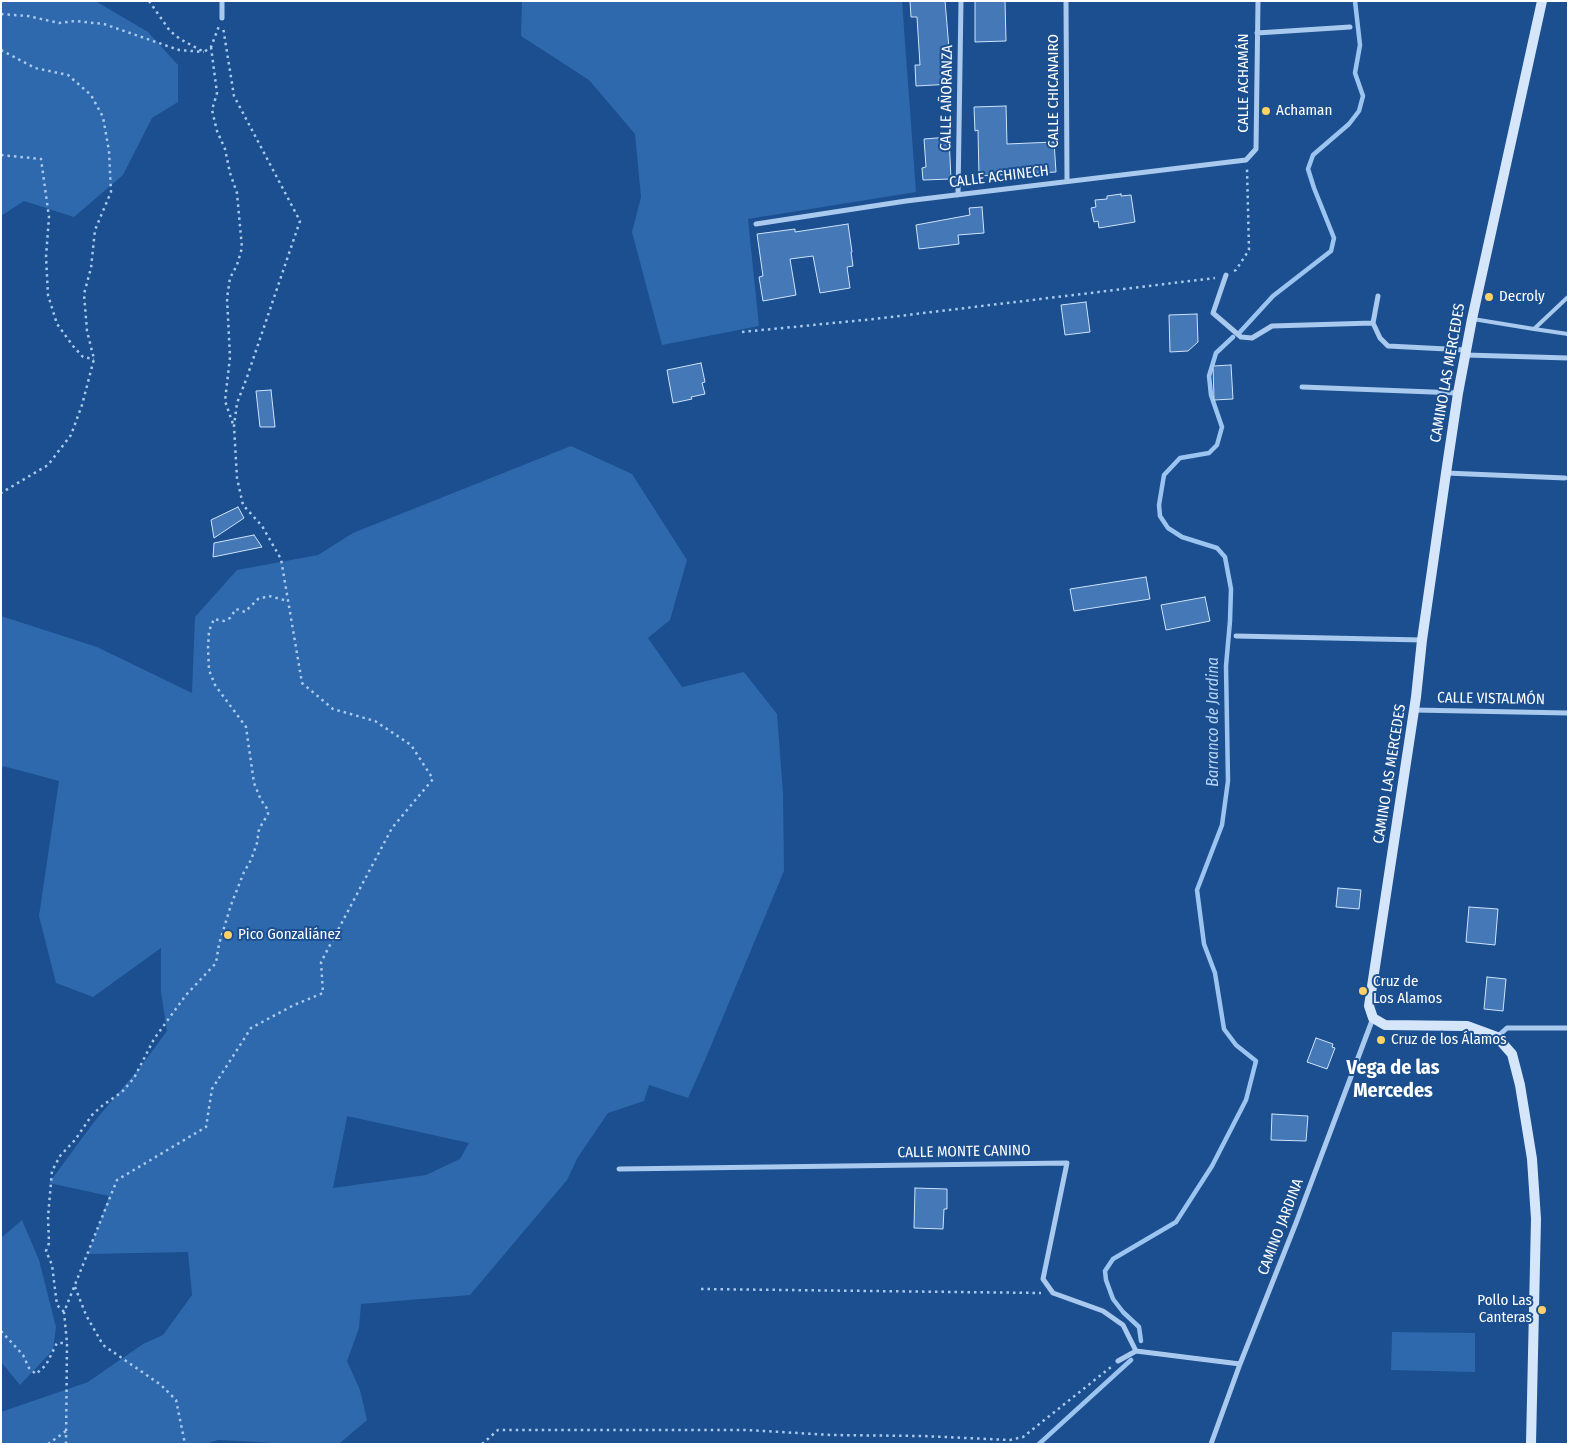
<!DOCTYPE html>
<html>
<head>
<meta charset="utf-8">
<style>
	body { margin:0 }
	#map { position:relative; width:1569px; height:1445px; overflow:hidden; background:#1b4f8f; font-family:"Fira Sans Condensed",sans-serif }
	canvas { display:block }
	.frame { position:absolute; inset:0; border:2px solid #fff; pointer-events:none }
</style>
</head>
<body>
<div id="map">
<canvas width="1569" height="1445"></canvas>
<div class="frame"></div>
</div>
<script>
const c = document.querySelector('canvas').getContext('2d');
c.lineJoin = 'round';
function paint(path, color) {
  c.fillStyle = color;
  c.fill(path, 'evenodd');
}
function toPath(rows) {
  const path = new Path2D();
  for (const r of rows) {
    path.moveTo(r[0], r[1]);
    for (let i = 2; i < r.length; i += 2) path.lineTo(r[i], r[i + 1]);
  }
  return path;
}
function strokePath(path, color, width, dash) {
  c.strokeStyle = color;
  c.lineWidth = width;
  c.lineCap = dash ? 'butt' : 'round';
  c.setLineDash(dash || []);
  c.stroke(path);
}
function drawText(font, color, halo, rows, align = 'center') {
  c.font = font + ' "Fira Sans Condensed",sans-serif';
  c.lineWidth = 4;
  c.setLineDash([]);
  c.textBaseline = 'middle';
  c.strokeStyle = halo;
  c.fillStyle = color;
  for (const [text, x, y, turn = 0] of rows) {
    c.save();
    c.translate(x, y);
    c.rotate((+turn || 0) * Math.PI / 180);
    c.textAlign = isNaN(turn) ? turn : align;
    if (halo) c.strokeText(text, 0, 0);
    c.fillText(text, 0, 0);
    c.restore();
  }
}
const green = toPath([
	[1,1,97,2,148,32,178,65,178,102,152,118,123,175,74,217,24,201,1,216],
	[522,1,902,1,916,192,748,219,759,326,662,345,632,232,641,197,635,134,589,80,521,36],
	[571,446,632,474,687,560,670,620,648,638,682,687,744,672,777,714,783,793,784,871,705,1060,688,1098,649,1085,644,1101,608,1113,578,1157,567,1180,470,1295,361,1304,359,1328,347,1361,360,1390,367,1420,339,1444,295,1444,218,1440,205,1444,1,1444,1,1412,88,1382,143,1344,163,1335,192,1295,188,1252,88,1254,109,1196,49,1183,94,1122,141,1066,167,1031,161,992,161,948,93,997,56,983,39,916,59,781,3,766,1,773,1,616,97,647,192,693,195,617,237,570,318,555,353,533],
	[347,1117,347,1116,469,1143,460,1159,426,1175,333,1188],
	[22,1220,39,1260,56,1327,53,1350,20,1385,1,1362,1,1238],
	[1392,1332,1475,1333,1475,1372,1391,1370]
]);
const stream = toPath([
	[1240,332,1273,296,1331,251,1334,238,1314,188,1308,169,1313,155,1349,124,1359,111,1363,96,1355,73,1360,45,1355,1],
	[1141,1341,1139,1327,1123,1312,1113,1299,1106,1280,1105,1271,1113,1259,1176,1222,1212,1166,1246,1100,1256,1061,1236,1045,1224,1029,1215,973,1204,944,1197,890,1222,825,1228,781,1226,666,1230,621,1231,589,1225,557,1217,548,1182,537,1168,528,1160,516,1159,505,1164,475,1180,458,1209,453,1217,445,1222,427,1211,395,1209,376,1216,353,1233,337],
	[1039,1444,1131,1360]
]);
const building = toPath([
	[910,1,945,1,952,84,916,86,915,65,920,65,917,17,911,17,910,1],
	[975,1,1005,1,1006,41,975,42,975,1],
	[1006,106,1007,144,1054,142,1056,172,979,176,978,130,975,131,974,107,1006,106],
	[949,137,951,179,923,180,922,168,926,167,924,139,949,137],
	[1121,194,1121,196,1131,195,1135,222,1099,228,1098,221,1094,222,1091,208,1096,207,1095,200,1107,199,1107,196,1121,194],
	[982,207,984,233,958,235,959,244,919,249,916,225,970,215,969,208,982,207],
	[848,224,852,252,851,252,853,266,847,267,850,288,820,293,813,256,790,259,796,295,763,301,759,277,763,276,757,234,795,229,795,232,848,224],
	[1086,302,1090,332,1065,335,1061,305,1086,302],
	[1197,314,1198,342,1188,351,1170,352,1169,315,1197,314],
	[701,363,705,382,702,383,705,394,691,397,692,399,673,403,667,370,701,363],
	[1231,365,1233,399,1214,400,1213,366,1231,365],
	[271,390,275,427,260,427,256,391,271,390],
	[238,507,244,518,214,538,211,520,238,507],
	[254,535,262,547,213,557,214,543,254,535],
	[1146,577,1150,599,1074,611,1070,589,1146,577],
	[1205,597,1210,621,1166,630,1161,605,1205,597],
	[1338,888,1361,890,1359,909,1336,907,1338,888],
	[1469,907,1498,909,1495,945,1466,942,1469,907],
	[1487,977,1506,979,1503,1011,1484,1009,1487,977],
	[1316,1038,1333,1044,1332,1047,1335,1048,1327,1069,1307,1062,1316,1038],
	[1272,1114,1308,1116,1306,1141,1271,1140,1272,1114],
	[915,1188,947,1189,947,1209,944,1209,943,1229,914,1228,915,1188]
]);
const path = toPath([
	[149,1,170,31,180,39,204,52,211,47,219,26],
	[1,14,28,16,59,23,75,21,104,24,179,50,204,52],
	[211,47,217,93,212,110,217,131,225,149,230,173,237,193,242,248,237,265,230,278,227,298,230,357,225,401,233,424],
	[1,50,35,68,68,75,91,95,103,117,109,151,111,192,95,230,91,268,84,294,87,331,94,359,82,405,71,435,48,465,1,493],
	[1,155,41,159,49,217,46,257,48,295,57,324,73,346,83,357,94,359],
	[1234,271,1236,270,1249,250,1247,169],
	[742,332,874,319,1215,278],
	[75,1287,86,1315,103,1345,161,1385,176,1400,185,1444],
	[701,1289,1041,1293],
	[64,1312,57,1305,52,1265,46,1251,49,1243,48,1217,52,1171,60,1156,75,1140,92,1115,103,1105,122,1092,134,1078,154,1039,186,995,216,963,219,944,231,905,244,872,251,860,257,843,259,829,268,814,268,810,261,800,254,783,246,727,215,685,209,670,208,648,209,631,214,619,224,621,230,618,236,609,245,612,258,599,269,596,288,601],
	[1,1331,23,1355,29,1368,36,1374,46,1365,57,1343,67,1343],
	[48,1444,66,1431],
	[66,1444,67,1343,64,1312,117,1180,206,1127,212,1089,251,1028,294,1005,323,993,321,962,392,828,433,779,411,745,375,721,333,709,302,683,281,559,262,526,243,505,237,478,234,426,237,403,246,380,300,221,234,96,223,27],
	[482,1444,498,1430,747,1430,831,1435,923,1436,1010,1440,1023,1437,1111,1367]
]);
const lane = toPath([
	[1473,319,1534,329,1568,297],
	[1534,329,1568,334]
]);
const street = toPath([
	[222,1,222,18],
	[1066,1,1067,181],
	[1257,33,1350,27],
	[958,195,961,1],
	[756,224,906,201,1246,160,1256,149,1258,1],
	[1226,275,1213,313,1241,337,1252,338,1272,326,1373,323],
	[1378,296,1373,323,1380,338,1388,346,1466,350],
	[1466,355,1568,358],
	[1302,387,1458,393],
	[1446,473,1565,478],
	[1236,636,1422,640],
	[1414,710,1568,713],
	[1497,1037,1507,1028,1568,1028],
	[619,1169,1067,1163,1043,1279,1053,1293,1103,1311,1123,1325,1136,1351],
	[1118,1361,1136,1351,1240,1364],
	[1211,1444,1240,1364,1296,1223,1373,1018]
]);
const secondary = toPath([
	[1531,1444,1536,1219,1532,1159,1520,1085,1512,1054,1497,1037,1467,1026,1385,1025,1373,1018,1369,1006,1416,697,1422,640,1446,473,1458,393,1472,319,1542,1]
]);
const markers = [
	[1266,111,5,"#ffd166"],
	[1489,297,5,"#ffd166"],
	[228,935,5,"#ffd166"],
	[1363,991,5,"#ffd166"],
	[1381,1040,5,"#ffd166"],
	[1542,1310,5,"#ffd166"]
];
const streetNames = [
	["CALLE ACHAMÁN",1244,83,-90],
	["CALLE CHICANAIRO",1054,91,-90],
	["CALLE AÑORANZA",947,98,-89],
	["CALLE ACHINECH",999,177,-7],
	["CAMINO LAS MERCEDES",1448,373,-80],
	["CALLE VISTALMÓN",1491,699,1],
	["CAMINO LAS MERCEDES",1390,774,-81],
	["CALLE MONTE CANINO",964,1152,-1],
	["CAMINO JARDINA",1281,1227,-69]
];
const poiNames = [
	["Achaman",1276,111],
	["Decroly",1499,297],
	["Pico Gonzaliánez",238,935],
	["Cruz de",1373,982],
	["Los Alamos",1373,999],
	["Cruz de los Álamos",1391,1040],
	["Pollo Las",1532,1301,"right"],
	["Canteras",1532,1318,"right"]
];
const waterNames = [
	["Barranco de Jardina",1214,722,-90]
];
const districtNames = [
	["Vega de las",1393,1068],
	["Mercedes",1393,1091]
];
paint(green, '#2e69ad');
strokePath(stream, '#9cc4f0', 4.5);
paint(building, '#4478b7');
strokePath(building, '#cfe3fa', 1);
strokePath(path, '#a9c9ee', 2.5, [2.5, 4]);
strokePath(lane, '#a9c9ee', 4);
strokePath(street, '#a9c9ee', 5);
strokePath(secondary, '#d6e6fa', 10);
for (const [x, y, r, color] of markers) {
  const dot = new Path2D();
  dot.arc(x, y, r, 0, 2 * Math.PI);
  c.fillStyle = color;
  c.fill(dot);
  strokePath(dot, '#1b4f8f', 2);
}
drawText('15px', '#fff', '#1b4f8f', streetNames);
drawText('15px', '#fff', '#1b4f8f', poiNames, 'left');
drawText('italic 16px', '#b5d3f5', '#1b4f8f', waterNames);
drawText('bold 20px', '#fff', '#1b4f8f', districtNames);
</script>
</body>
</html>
